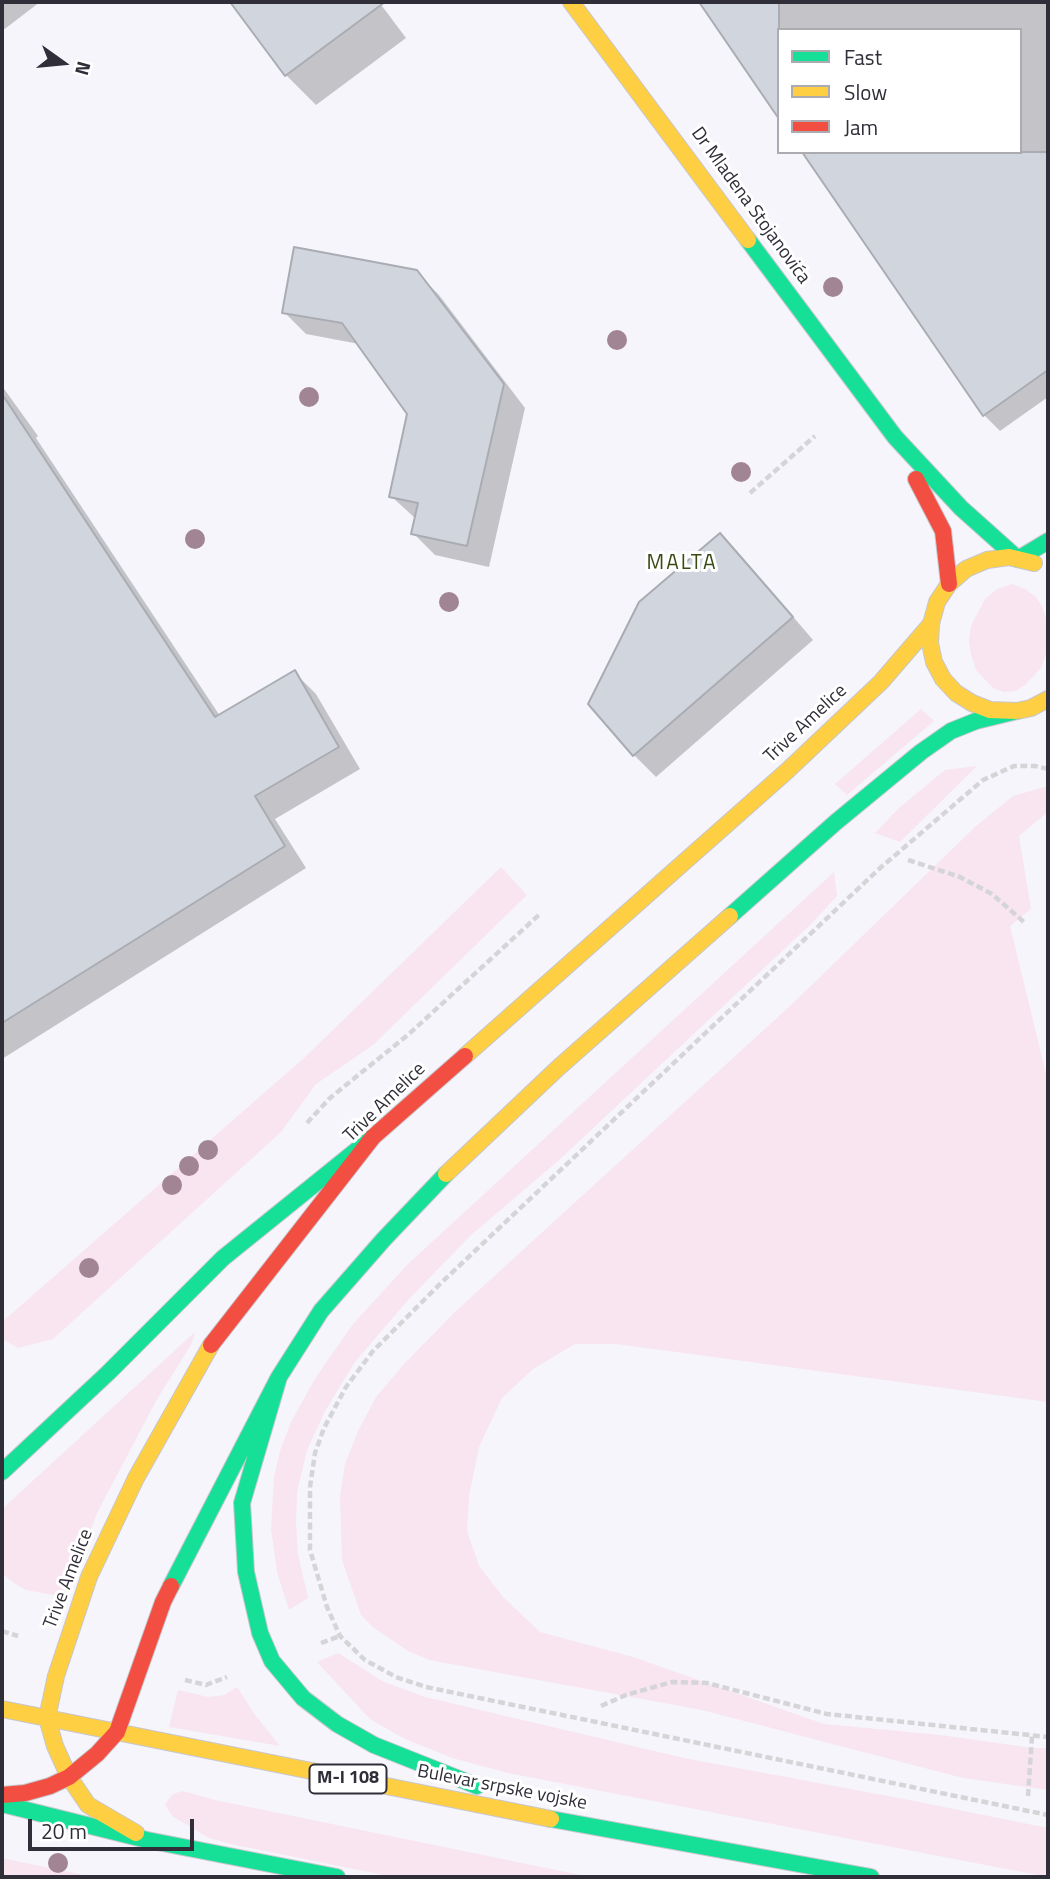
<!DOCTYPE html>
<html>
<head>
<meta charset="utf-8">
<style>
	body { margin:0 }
	#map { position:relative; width:1050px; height:1879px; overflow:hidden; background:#f5f5fb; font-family:"Titillium Web",sans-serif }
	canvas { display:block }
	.frame { position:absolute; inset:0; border:4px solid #302f39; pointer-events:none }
	.legend { position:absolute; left:777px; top:28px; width:245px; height:126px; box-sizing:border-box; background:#fff; border:2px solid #acacb0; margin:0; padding:9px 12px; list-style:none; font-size:21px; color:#302f39 }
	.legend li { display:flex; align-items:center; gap:14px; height:35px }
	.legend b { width:35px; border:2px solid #acacb0 }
	.north { position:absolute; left:28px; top:28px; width:70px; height:70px; -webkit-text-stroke:5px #fff; paint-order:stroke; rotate:105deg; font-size:19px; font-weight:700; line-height:28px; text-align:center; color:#302f39 }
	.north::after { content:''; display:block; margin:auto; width:24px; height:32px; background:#302f39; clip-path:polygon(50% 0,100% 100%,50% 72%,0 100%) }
	.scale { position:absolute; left:28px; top:1819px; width:166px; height:32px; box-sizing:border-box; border:4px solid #302f39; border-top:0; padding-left:9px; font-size:21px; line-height:24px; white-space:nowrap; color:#302f39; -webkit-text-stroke:5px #fff; paint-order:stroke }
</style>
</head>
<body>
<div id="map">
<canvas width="1050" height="1879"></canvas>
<div class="frame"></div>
<ul class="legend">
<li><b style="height:9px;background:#16e098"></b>Fast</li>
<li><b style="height:9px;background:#ffcf43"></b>Slow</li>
<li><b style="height:9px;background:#f24e42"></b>Jam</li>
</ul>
<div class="north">N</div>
<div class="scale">20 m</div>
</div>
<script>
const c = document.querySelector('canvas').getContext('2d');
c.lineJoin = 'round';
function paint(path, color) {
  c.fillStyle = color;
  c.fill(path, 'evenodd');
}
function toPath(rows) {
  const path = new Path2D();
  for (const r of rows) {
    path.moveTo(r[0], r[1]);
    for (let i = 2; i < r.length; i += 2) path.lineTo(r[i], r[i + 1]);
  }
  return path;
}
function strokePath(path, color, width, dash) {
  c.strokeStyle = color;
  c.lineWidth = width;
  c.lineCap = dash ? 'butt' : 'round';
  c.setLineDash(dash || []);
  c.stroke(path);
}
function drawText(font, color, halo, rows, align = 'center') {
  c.font = font + ' "Titillium Web",sans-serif';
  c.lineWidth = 6;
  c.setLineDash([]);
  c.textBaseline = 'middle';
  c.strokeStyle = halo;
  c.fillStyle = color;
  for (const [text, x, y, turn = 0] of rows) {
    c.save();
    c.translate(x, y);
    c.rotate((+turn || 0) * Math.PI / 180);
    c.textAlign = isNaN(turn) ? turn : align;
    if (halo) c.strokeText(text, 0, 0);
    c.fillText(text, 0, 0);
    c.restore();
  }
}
const green = toPath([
	[1012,584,1025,589,1037,598,1042,607,1048,625,1048,648,1041,668,1026,684,1016,691,1004,692,993,688,976,670,971,655,969,641,971,626,985,599,997,589],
	[921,709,934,721,847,795,835,784],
	[977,766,900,842,875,833,899,808,945,770],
	[1048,786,1048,812,1019,836,1031,909,1010,926,1048,1082,1048,1402,669,1351,615,1344,575,1344,533,1369,502,1398,479,1447,469,1496,467,1531,479,1566,503,1597,540,1632,633,1657,824,1724,940,1735,1033,1748,1048,1748,1048,1790,963,1778,702,1710,429,1660,408,1651,374,1628,361,1615,342,1560,340,1496,345,1464,358,1431,376,1397,405,1363,456,1311,790,1006,975,827,1013,796],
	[501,867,527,895,373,1045,316,1084,281,1132,53,1339,18,1348,2,1339,2,1322,304,1058],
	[834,872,837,896,811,924,558,1161,470,1236,408,1300,355,1362,325,1411,307,1450,297,1492,296,1523,298,1554,308,1598,289,1610,277,1572,271,1529,274,1477,280,1451,291,1422,316,1377,353,1324,408,1264],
	[195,1332,192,1343,156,1401,98,1511,64,1597,26,1590,15,1584,2,1573,2,1509],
	[338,1653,384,1682,425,1697,684,1758,904,1799,1048,1828,1048,1877,508,1773,452,1758,403,1738,370,1719,317,1662],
	[237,1687,255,1715,280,1746,169,1727,178,1690,208,1697,224,1695],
	[183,1791,215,1800,590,1877,393,1877,231,1844,209,1838,172,1816,165,1804,173,1794],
	[2,1858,93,1877,2,1877]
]);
const shadow = toPath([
	[2,2,40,2,2,31],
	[232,2,379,2,406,38,316,105,286,75],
	[701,2,1048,2,1048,397,1000,431,984,415,804,152,1020,152,1020,30,779,30,779,115],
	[416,272,439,295,525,408,489,567,435,555,413,533,416,519,391,496,409,413,359,344,306,334,284,312],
	[2,386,38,436,36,438,220,716,294,672,316,694,360,769,275,819,306,868,2,1059],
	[720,535,742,557,813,640,656,777,634,755]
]);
const building = toPath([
	[230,2,385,2,285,76,230,2],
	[699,2,779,2,779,119,699,2],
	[802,152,1048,152,1048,370,983,416,802,152],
	[294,247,417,270,504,384,467,546,411,534,418,503,389,497,407,414,342,323,282,313,294,247],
	[2,394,215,717,295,670,339,747,255,796,285,846,2,1023,2,394],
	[720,533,793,617,633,756,588,704,639,602,720,533]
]);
const path = toPath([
	[750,493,815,436],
	[1048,769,1035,766,1014,766,983,780,879,869,441,1283,373,1351,346,1387,324,1428,315,1453,310,1487,310,1550,327,1607,340,1636,365,1660,396,1677,426,1687,1048,1815],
	[908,860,960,877,992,894,1025,923],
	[307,1123,330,1098,409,1034,541,913],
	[2,1631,18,1636],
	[321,1643,340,1636],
	[185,1680,206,1685,227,1677],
	[601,1706,626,1695,672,1682,707,1683,827,1714,1048,1737],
	[1028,1796,1032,1736]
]);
const fast = toPath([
	[748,240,895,437,961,508,1018,559,1048,541],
	[730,916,836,822,921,752,951,731,976,721,1017,711],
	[279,1377,242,1503,246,1572,260,1633,272,1661,303,1698,337,1724,374,1745,477,1786],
	[2,1472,108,1373,223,1258,373,1137],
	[171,1586,279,1377,321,1311,384,1239,446,1174],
	[2,1804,147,1840,337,1877],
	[551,1819,871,1877]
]);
const slow = toPath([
	[571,2,748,240],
	[1034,563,1009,557,987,560,966,569,949,584,937,602,931,624,930,643,934,662,943,679,956,693,972,703,990,710,1017,711,1031,708,1048,699],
	[465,1056,787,771,881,682,931,624],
	[446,1174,558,1068,730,916],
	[2,1709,551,1819],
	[136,1833,88,1805,69,1777,55,1746,47,1718,56,1676,89,1577,136,1478,211,1345]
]);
const jam = toPath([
	[916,479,943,531,949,584],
	[211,1345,373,1137,465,1056],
	[2,1795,25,1793,50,1786,69,1777,97,1754,117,1732,163,1602,171,1586]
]);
const trees = [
	[833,287],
	[617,340],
	[309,397],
	[741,472],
	[195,539],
	[449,602],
	[208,1150],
	[189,1166],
	[172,1185],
	[89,1268],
	[58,1863]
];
const shields = [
	[348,1779,77]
];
const shieldNames = [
	["M-I 108",348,1779]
];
const streetNames = [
	["Dr Mladena Stojanovića",750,206,54],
	["Trive Amelice",806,724,-43],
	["Trive Amelice",385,1103,-44],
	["Trive Amelice",69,1579,-69],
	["Bulevar srpske vojske",502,1788,11]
];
const neighbourhoodNames = [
	["MALTA",682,564]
];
paint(green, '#f8e5ef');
paint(shadow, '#0003');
paint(building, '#d1d6de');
strokePath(building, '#aaacb3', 2);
strokePath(fast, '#c6c6cd', 18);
strokePath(slow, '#c6c6cd', 18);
strokePath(jam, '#c6c6cd', 18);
strokePath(path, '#d5d5d8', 4.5, [7, 3.5]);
strokePath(fast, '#16e098', 16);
strokePath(slow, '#ffcf43', 16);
strokePath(jam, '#f24e42', 16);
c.fillStyle = '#a28595';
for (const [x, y] of trees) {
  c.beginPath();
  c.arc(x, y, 10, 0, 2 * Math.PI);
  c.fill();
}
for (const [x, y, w] of shields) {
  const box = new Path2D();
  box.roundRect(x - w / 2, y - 14.5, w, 29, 5);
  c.fillStyle = '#fff';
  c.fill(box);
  strokePath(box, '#302f39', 2);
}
drawText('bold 18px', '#302f39', null, shieldNames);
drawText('19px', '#302f39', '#fff', streetNames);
c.letterSpacing = '2px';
drawText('21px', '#3a4a14', '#fff', neighbourhoodNames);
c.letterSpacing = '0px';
</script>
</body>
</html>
